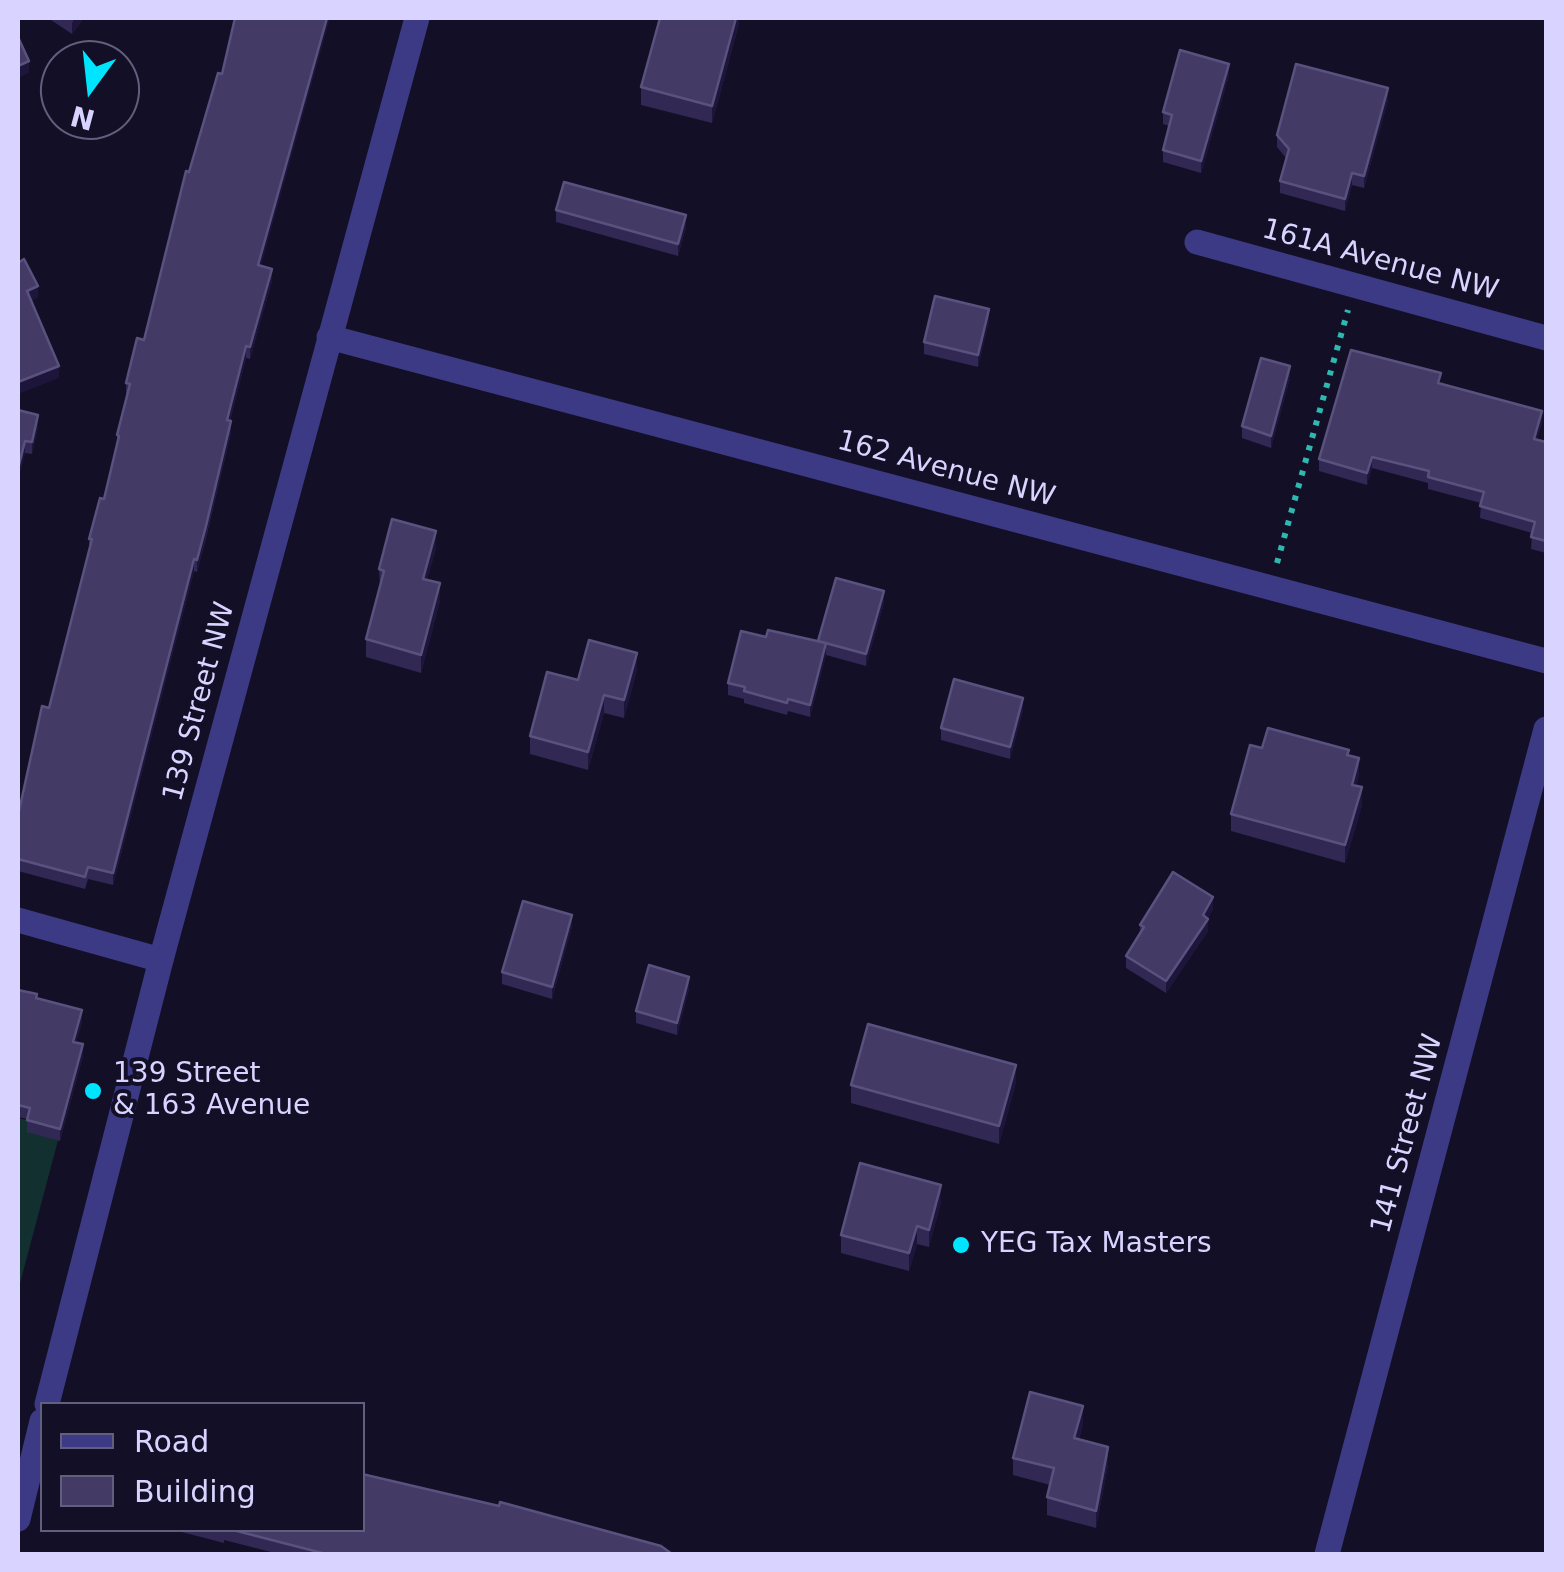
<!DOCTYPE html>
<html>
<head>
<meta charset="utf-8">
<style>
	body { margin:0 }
	#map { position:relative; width:1564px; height:1572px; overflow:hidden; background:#130f26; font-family:"DejaVu Sans",sans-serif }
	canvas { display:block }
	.frame { position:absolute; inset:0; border:20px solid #d9d4ff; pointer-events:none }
	.legend { position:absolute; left:40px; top:1402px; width:325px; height:130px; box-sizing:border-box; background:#130f26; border:2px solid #625e7d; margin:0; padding:12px 18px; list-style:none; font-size:30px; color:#d9d4ff }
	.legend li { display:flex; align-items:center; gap:20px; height:50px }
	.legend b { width:50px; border:2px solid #625e7d }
	.north { position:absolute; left:40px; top:40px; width:100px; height:100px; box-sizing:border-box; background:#130f26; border:2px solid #625e7d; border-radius:50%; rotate:195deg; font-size:28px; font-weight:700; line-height:40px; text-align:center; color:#d9d4ff }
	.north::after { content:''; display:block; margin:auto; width:35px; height:45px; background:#00e5ff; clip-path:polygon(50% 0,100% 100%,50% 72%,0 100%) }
</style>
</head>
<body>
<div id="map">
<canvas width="1564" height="1572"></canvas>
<div class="frame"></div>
<ul class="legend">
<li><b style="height:12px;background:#3d3a85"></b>Road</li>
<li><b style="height:28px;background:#433a66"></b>Building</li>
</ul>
<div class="north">N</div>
</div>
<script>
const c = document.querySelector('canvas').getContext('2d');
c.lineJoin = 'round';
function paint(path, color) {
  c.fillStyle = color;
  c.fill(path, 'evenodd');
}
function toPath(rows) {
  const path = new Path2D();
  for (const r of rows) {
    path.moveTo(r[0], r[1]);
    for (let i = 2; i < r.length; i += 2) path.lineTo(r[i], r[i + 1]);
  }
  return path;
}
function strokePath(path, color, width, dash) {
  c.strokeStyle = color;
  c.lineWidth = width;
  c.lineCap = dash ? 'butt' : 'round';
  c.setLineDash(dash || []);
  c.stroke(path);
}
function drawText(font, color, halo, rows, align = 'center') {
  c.font = font + ' "DejaVu Sans",sans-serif';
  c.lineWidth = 8;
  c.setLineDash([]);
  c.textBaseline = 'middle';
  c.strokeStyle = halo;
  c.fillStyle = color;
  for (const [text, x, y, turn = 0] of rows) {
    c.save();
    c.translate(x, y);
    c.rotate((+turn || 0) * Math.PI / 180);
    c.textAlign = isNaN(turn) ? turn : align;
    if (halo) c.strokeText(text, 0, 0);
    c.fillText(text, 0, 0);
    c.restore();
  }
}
const green = toPath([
	[18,1118,61,1129,18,1291]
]);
const path = toPath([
	[1277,563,1348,310]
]);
const minor = toPath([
	[1197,242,1546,338],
	[18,920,161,960],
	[1327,1554,1546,729]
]);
const tertiary = toPath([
	[329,337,1546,661],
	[47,1404,161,960,417,18],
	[18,1519,42,1421]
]);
const wall = toPath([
	[48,18,84,18,72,34],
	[739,18,739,24,712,123,641,105,641,87],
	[1229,75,1201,173,1163,162,1163,150,1169,126,1163,124,1163,112],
	[1388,100,1364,188,1352,185,1345,211,1280,193,1280,181,1286,158,1277,147,1277,135],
	[556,210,686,227,678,256,556,222],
	[261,266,272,281,250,359,246,358,230,421,231,433,206,538,197,572,194,571,113,885,88,879,85,889,18,871,18,811,19,811,49,708,67,644,89,550,89,539,104,499,117,446,117,435,127,395,126,395,126,383,144,340],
	[989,321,978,367,924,354,924,342],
	[1290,378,1271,448,1242,438,1242,426],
	[1441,384,1542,423,1537,439,1546,442,1546,553,1531,549,1532,533,1480,518,1481,503,1428,489,1428,483,1372,468,1367,485,1319,471,1319,459],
	[18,410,38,427,32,454,25,453,18,480],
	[436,548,427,580,440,601,421,673,366,657,366,639,380,587,379,569],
	[884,603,866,666,826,655,810,717,788,711,787,715,744,703,744,699,728,695,728,683,766,637,818,641],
	[637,670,624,718,604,713,588,770,530,754,530,736,578,680],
	[1023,710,1010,759,941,740,941,728],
	[1262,748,1349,755,1359,775,1356,786,1362,805,1345,863,1231,831,1231,814],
	[1213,909,1208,918,1208,931,1166,993,1126,968,1126,956,1140,934,1140,925],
	[572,926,552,999,502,984,502,972],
	[689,989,677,1035,636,1023,636,1011],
	[18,990,37,998,82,1022,76,1042,83,1056,60,1141,27,1132,27,1119,18,1117],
	[1016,1082,999,1144,851,1103,851,1085],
	[941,1202,929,1247,917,1244,909,1271,841,1253,841,1235],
	[1083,1424,1079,1439,1108,1465,1096,1528,1047,1515,1047,1497,1050,1485,1013,1475,1013,1458],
	[174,1530,362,1530,672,1554,279,1554,224,1540,224,1543]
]);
const shadedWall = toPath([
	[75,18,84,18,72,34,72,23],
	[327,18,330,18,258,277,258,265],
	[735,18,739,18,739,24,712,123,712,106],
	[29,61,29,73,18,78,18,66],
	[1229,64,1229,75,1201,173,1201,161],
	[1388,88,1388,100,1364,188,1364,176],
	[1352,173,1352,185,1345,211,1345,199],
	[686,215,686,227,678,256,678,244],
	[272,269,272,281,250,359,250,347],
	[38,286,38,298,27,303,27,291],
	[989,309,989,321,978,367,978,355],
	[246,346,246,358,227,432,227,420],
	[59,366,59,378,18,394,18,382],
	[1290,366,1290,378,1271,448,1271,436],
	[1542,411,1542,423,1534,450,1534,439],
	[38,415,38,427,32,454,32,442],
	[231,421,231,433,197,572,197,560],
	[25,441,25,453,18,480,18,469],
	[1372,457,1372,468,1367,485,1367,473],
	[436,531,436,548,423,596,423,579],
	[194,559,194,571,113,885,113,873],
	[440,583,440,601,421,673,421,655],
	[884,591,884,603,866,666,866,654],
	[826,643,826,655,810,717,810,705],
	[637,653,637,670,624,718,624,700],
	[604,695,604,713,588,770,588,752],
	[1023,698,1023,710,1010,759,1010,747],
	[1359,758,1359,775,1352,802,1352,785],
	[1362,787,1362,805,1345,863,1345,845],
	[1213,897,1213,909,1203,927,1203,915],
	[572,915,572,926,552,999,552,987],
	[1208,919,1208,931,1166,993,1166,981],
	[689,977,689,989,677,1035,677,1023],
	[82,1010,82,1022,73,1054,73,1042],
	[83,1044,83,1056,60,1141,60,1129],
	[1016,1065,1016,1082,999,1144,999,1126],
	[941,1185,941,1202,929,1247,929,1230],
	[917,1226,917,1244,909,1271,909,1253],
	[1083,1406,1083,1424,1074,1456,1074,1438],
	[1108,1447,1108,1465,1096,1528,1096,1511]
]);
const building = toPath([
	[235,18,327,18,258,265,272,269,250,347,246,346,227,420,231,421,206,526,197,560,194,559,113,873,88,867,85,877,18,859,18,811,19,811,42,706,49,708,92,539,89,539,100,498,104,499,119,436,117,435,130,384,126,383,137,338,144,340,186,171,189,172,218,73,222,74,235,18],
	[660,18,736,18,712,106,641,87,660,18],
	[18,37,29,61,18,66,18,37],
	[1180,50,1229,64,1201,161,1163,150,1172,115,1163,112,1180,50],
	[1296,64,1388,88,1364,176,1352,173,1345,199,1280,181,1289,149,1277,135,1296,64],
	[564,182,686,215,678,244,556,210,564,182],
	[24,259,38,286,27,291,59,366,18,382,18,263,24,259],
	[935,296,989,309,978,355,924,342,935,296],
	[1351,350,1441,373,1438,383,1542,411,1534,439,1546,442,1546,541,1531,537,1535,522,1480,506,1484,492,1428,477,1429,471,1372,457,1367,473,1319,459,1351,350],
	[1261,358,1290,366,1271,436,1242,426,1261,358],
	[18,410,38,415,32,442,25,441,18,469,18,410],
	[392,519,436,531,423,579,440,583,421,655,366,639,384,571,379,569,392,519],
	[836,578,884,591,866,654,818,641,836,578],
	[768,630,826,643,810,705,788,699,787,703,744,691,745,687,728,683,741,631,766,637,768,630],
	[589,640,637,653,624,700,604,695,588,752,530,736,547,672,578,680,589,640],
	[954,679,1023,698,1010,747,941,728,954,679],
	[1268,728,1349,750,1347,755,1359,758,1352,785,1362,787,1345,845,1231,814,1250,745,1262,748,1268,728],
	[1173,872,1213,897,1203,915,1208,919,1166,981,1126,956,1144,927,1140,925,1173,872],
	[523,901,572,915,552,987,502,972,523,901],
	[649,965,689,977,677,1023,636,1011,649,965],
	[18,990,37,994,36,998,82,1010,73,1042,83,1044,60,1129,27,1120,30,1108,18,1105,18,990],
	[868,1024,1016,1065,999,1126,851,1085,868,1024],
	[860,1163,941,1185,929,1230,917,1226,909,1253,841,1235,860,1163],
	[1030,1392,1083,1406,1074,1438,1108,1447,1096,1511,1047,1497,1054,1468,1013,1458,1030,1392],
	[362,1474,499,1506,500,1502,661,1546,672,1554,326,1554,233,1530,362,1530,362,1474]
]);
const markers = [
	[93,1091,10,"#00e5ff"],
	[961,1245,10,"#00e5ff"]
];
const streetNames = [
	["161A Avenue NW",1380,261,15],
	["162 Avenue NW",946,470,15],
	["139 Street NW",200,702,-75],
	["141 Street NW",1408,1134,-75]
];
const poiNames = [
	["139 Street",113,1075],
	["& 163 Avenue",113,1107],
	["YEG Tax Masters",981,1245]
];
paint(green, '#12302f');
strokePath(path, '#2fb8b0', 6, [5, 8]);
strokePath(minor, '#3d3a85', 25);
strokePath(tertiary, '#3d3a85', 25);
paint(wall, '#312854');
paint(shadedWall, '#1d163a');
paint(building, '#433a66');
strokePath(building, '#5a527e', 2.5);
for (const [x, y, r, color] of markers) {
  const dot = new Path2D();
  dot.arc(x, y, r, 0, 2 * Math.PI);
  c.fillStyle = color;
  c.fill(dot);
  strokePath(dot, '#130f26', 4);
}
drawText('28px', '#d9d4ff', '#130f26', streetNames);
drawText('28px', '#d9d4ff', '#130f26', poiNames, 'left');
</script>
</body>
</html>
